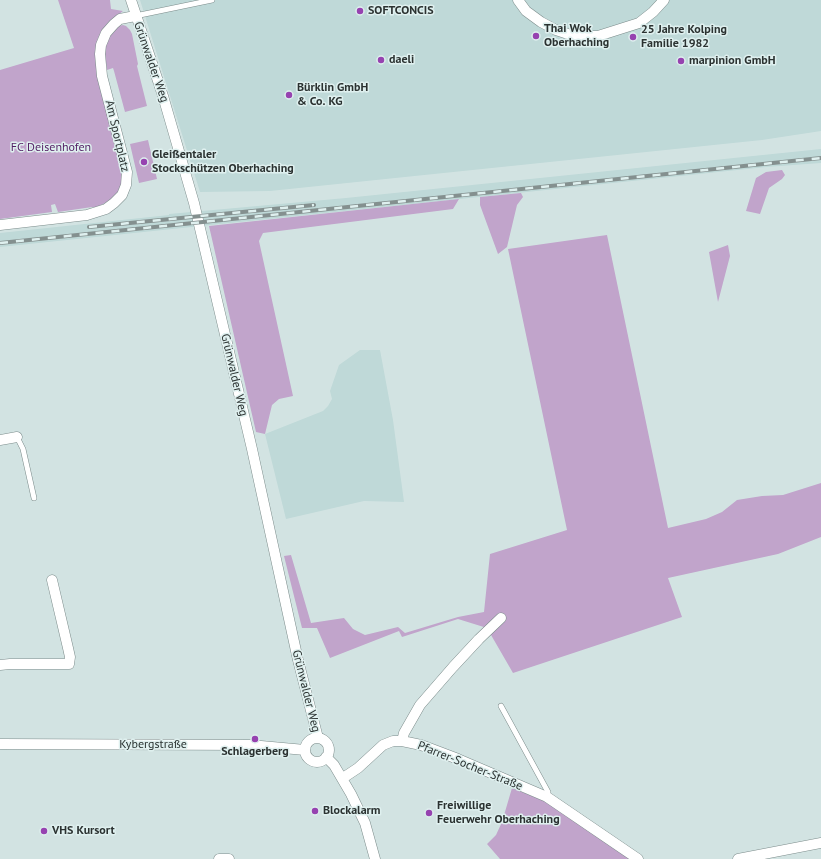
<!DOCTYPE html>
<html>
<head>
<meta charset="utf-8">
<style>
	body { margin:0 }
	canvas { display:block; background:#d2e3e2 }
</style>
</head>
<body>
<canvas width="821" height="859"></canvas>
<script>
const c = document.querySelector('canvas').getContext('2d');
c.lineJoin = 'round';
function paint(path, color) {
  c.fillStyle = color;
  c.fill(path, 'evenodd');
}
function toPath(rows) {
  const path = new Path2D();
  for (const r of rows) {
    if (r.length === 3) {
      path.moveTo(r[0] + r[2], r[1]);
      path.arc(r[0], r[1], r[2], 0, 2 * Math.PI);
      continue;
    }
    path.moveTo(r[0], r[1]);
    for (let i = 2; i < r.length; i += 2) path.lineTo(r[i], r[i + 1]);
  }
  return path;
}
function strokePath(path, color, width, dash) {
  c.strokeStyle = color;
  c.lineWidth = width;
  c.lineCap = dash ? 'butt' : 'round';
  c.setLineDash(dash || []);
  c.stroke(path);
}
function drawText(font, color, halo, rows, align = 'center') {
  c.font = font + ' "PT Sans",sans-serif';
  c.lineWidth = 3;
  c.setLineDash([]);
  c.textBaseline = 'middle';
  c.strokeStyle = halo;
  c.fillStyle = color;
  for (const [text, x, y, turn = 0] of rows) {
    c.save();
    c.translate(x, y);
    c.rotate((+turn || 0) * Math.PI / 180);
    c.textAlign = isNaN(turn) ? turn : align;
    if (halo) c.strokeText(text, 0, 0);
    c.fillText(text, 0, 0);
    c.restore();
  }
}
const built = toPath([
	[140,0,821,0,821,131,762,140,270,191,200,192],
	[821,149,821,163,766,167,0,247,0,233,169,215,169,214,346,198],
	[360,350,380,350,393,420,404,502,364,501,286,519,265,434,323,411,328,406,332,399,330,391,339,365]
]);
const green = toPath([
	[58,0,110,0,111,9,123,11,108,23,98,38,96,46,124,172,123,184,119,193,111,200,97,207,92,207,58,212,55,204,51,205,52,212,0,219,0,70,74,48],
	[123,25,126,26,130,30,132,34,138,64,137,66,147,106,125,112,114,71,113,68,107,70,105,54,106,41,110,35,119,26],
	[148,140,157,179,139,183,130,144],
	[782,170,785,175,782,179,769,188,760,214,746,211,756,178,766,172],
	[521,193,523,197,517,205,507,247,498,254,480,205,480,197],
	[459,199,453,209,263,233,259,241,293,396,279,399,272,405,265,434,256,432,209,226],
	[607,235,668,528,706,519,722,512,737,500,762,496,783,495,821,483,821,537,778,554,668,578,682,617,513,673,487,628,458,619,402,637,399,631,330,658,317,628,302,628,284,556,291,555,311,623,344,618,353,629,365,635,398,627,405,633,458,617,484,612,490,554,567,530,508,249],
	[728,245,730,256,718,302,709,252],
	[512,788,547,802,632,859,500,859,487,844,496,835,502,822]
]);
const service = toPath([
	[135,16,212,0],
	[17,437,23,449,34,498],
	[501,706,548,792,547,797]
]);
const minor = toPath([
	[131,0,163,96,194,203,252,449,298,660,318,738],
	[518,0,526,11,541,22,556,30,574,36,598,36,639,23,653,12,664,0],
	[0,225,87,215,106,209,114,203,122,195,126,185,127,172,102,76,100,54,101,45,106,33,114,24,120,19,135,16],
	[0,440,17,437],
	[0,665,10,664,69,664,70,657,68,648,52,580],
	[317,750,12],
	[402,741,404,733,420,705,453,667,479,639,501,618],
	[0,744,250,745,305,750],
	[326,757,334,765,351,794,365,823,375,859],
	[343,778,358,768,383,745,393,741,402,741,421,745,458,759,547,797,638,859],
	[219,859,229,859],
	[738,859,821,843]
]);
const rail = toPath([
	[89,227,314,205],
	[0,243,821,158]
]);
const markers = [
	[360,11,4,"#9642b0"],
	[536,36,4,"#9642b0"],
	[633,37,4,"#9642b0"],
	[381,60,4,"#9642b0"],
	[681,61,4,"#9642b0"],
	[289,95,4,"#9642b0"],
	[144,162,4,"#9642b0"],
	[255,739,4,"#9642b0"],
	[315,811,4,"#9642b0"],
	[429,813,4,"#9642b0"],
	[44,831,4,"#9642b0"]
];
const poiNames = [
	["SOFTCONCIS",368,11],
	["Thai Wok",544,29],
	["Oberhaching",544,43],
	["25 Jahre Kolping",641,30],
	["Familie 1982",641,44],
	["daeli",389,60],
	["marpinion GmbH",689,61],
	["Bürklin GmbH",297,88],
	["& Co. KG",297,102],
	["Gleißentaler",152,155],
	["Stockschützen Oberhaching",152,169],
	["Schlagerberg",255,752,"center"],
	["Freiwillige",437,806],
	["Feuerwehr Oberhaching",437,820],
	["Blockalarm",323,811],
	["VHS Kursort",52,831]
];
const streetNames = [
	["Grünwalder Weg",151,62,71],
	["Am Sportplatz",117,136,77],
	["Grünwalder Weg",234,375,77],
	["Grünwalder Weg",306,691,76],
	["Kybergstraße",153,745],
	["Pfarrer-Socher-Straße",470,766,22]
];
const parkNames = [
	["FC Deisenhofen",51,148]
];
paint(built, '#bfd9d8');
paint(green, '#c1a4cb');
strokePath(service, '#7c8c8b', 6);
strokePath(minor, '#7c8c8b', 11);
strokePath(service, '#fff', 5);
strokePath(minor, '#fff', 10);
strokePath(rail, '#84908f', 4);
strokePath(rail, '#dff0ef', 2.5, [8]);
for (const [x, y, r, color] of markers) {
  const dot = new Path2D();
  dot.arc(x, y, r, 0, 2 * Math.PI);
  c.fillStyle = color;
  c.fill(dot);
  strokePath(dot, '#dff0ef', 1.5);
}
drawText('bold 12px', '#2b3231', '#dff0ef', poiNames, 'left');
drawText('12px', '#2b3231', '#dff0ef', streetNames);
drawText('12px', '#531e64', '#dff0ef', parkNames);
</script>
</body>
</html>
